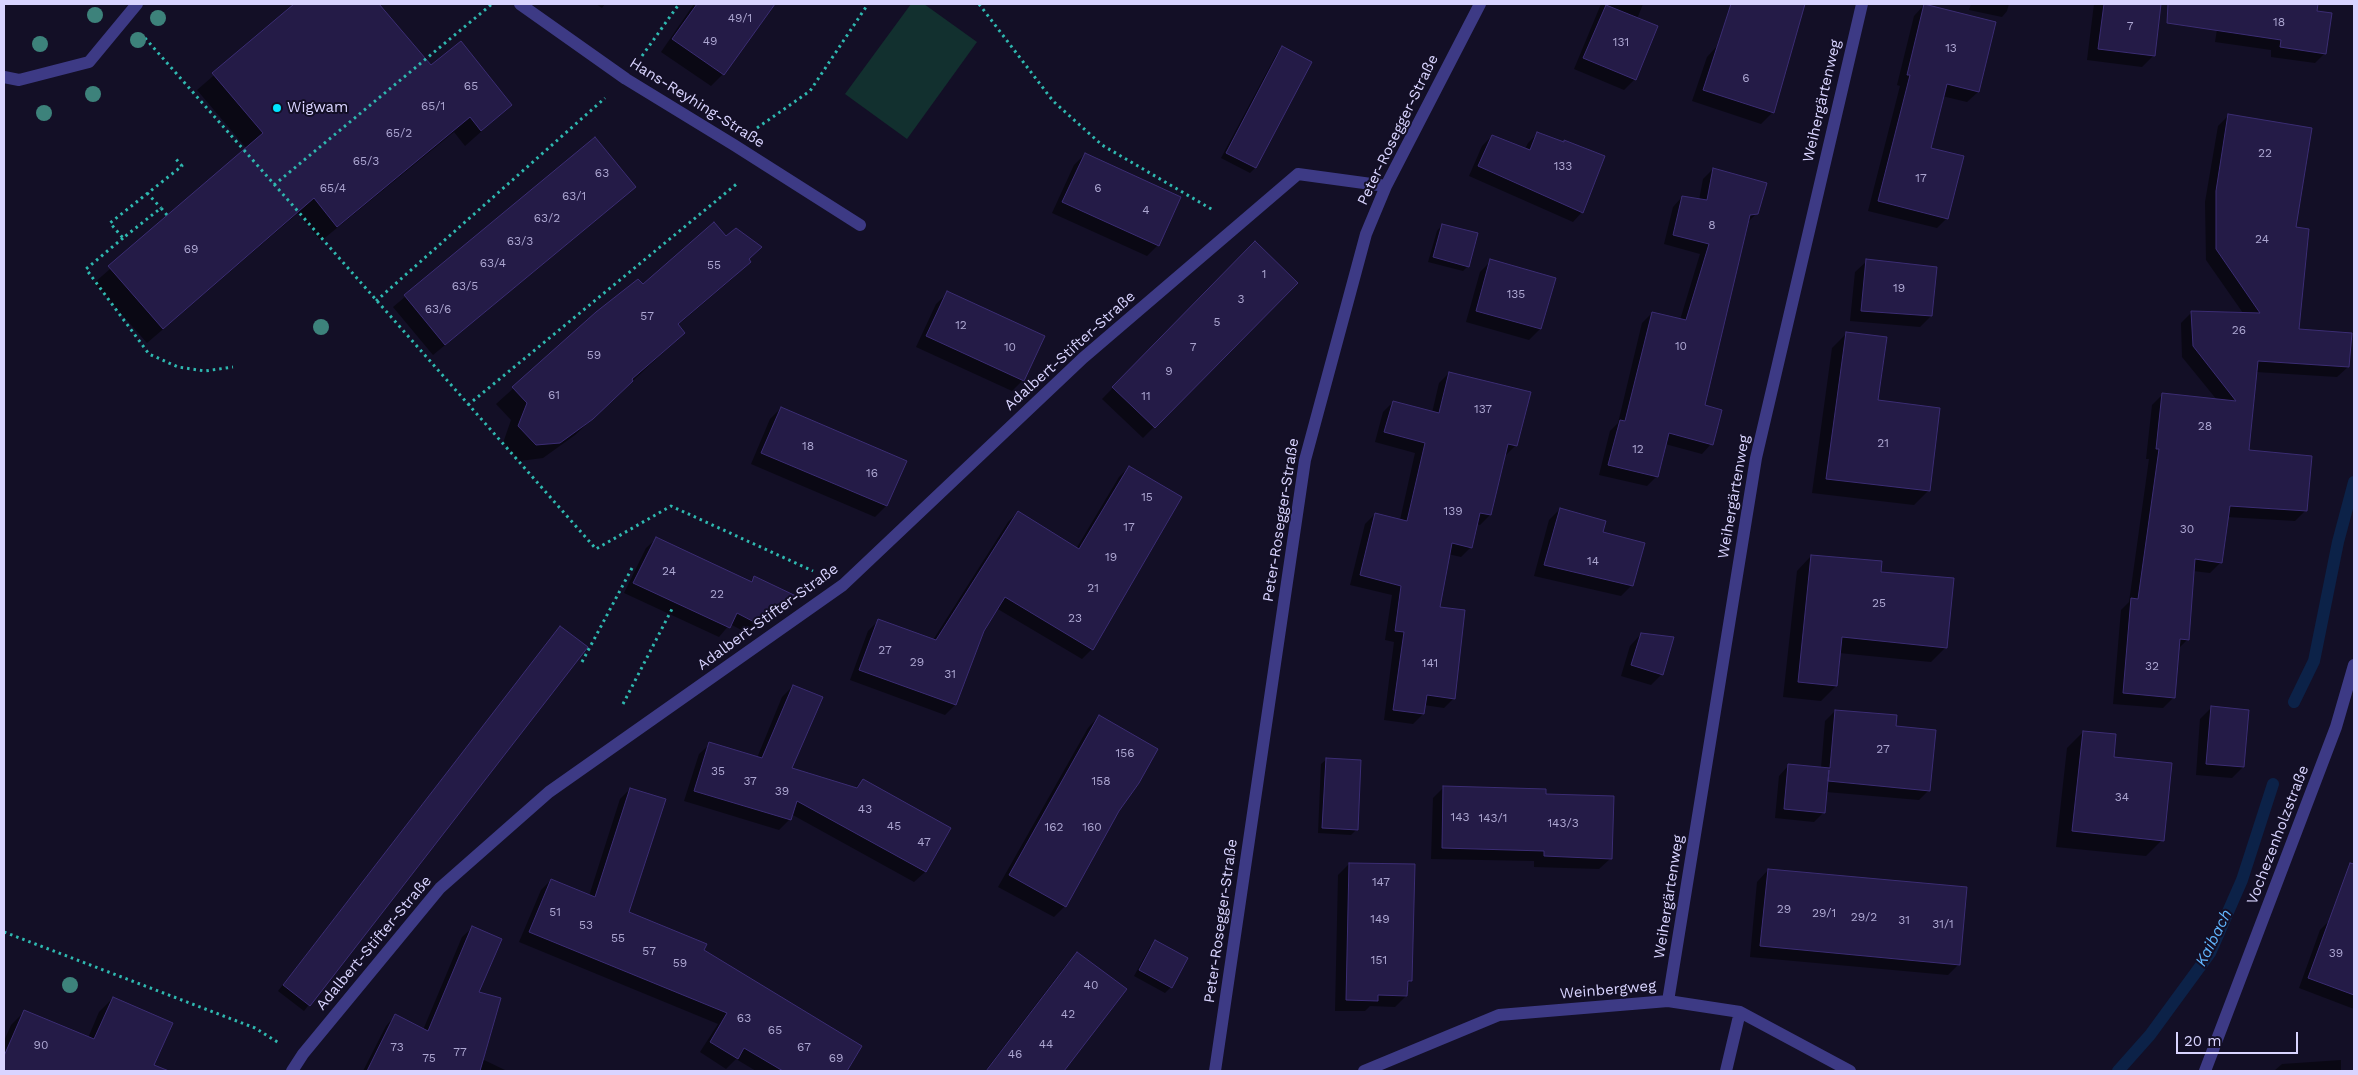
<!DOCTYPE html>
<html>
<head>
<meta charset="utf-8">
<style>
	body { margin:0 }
	#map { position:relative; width:2358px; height:1075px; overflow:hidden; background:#130f26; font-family:"Work Sans",sans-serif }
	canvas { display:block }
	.frame { position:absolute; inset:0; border:5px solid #d9d4ff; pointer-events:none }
	.scale { position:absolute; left:2176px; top:1032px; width:122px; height:22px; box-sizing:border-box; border:2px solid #d9d4ff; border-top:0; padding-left:6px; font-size:15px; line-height:18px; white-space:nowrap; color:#d9d4ff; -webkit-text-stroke:4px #130f26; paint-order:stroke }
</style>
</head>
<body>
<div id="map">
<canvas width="2358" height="1075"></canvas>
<div class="frame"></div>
<div class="scale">20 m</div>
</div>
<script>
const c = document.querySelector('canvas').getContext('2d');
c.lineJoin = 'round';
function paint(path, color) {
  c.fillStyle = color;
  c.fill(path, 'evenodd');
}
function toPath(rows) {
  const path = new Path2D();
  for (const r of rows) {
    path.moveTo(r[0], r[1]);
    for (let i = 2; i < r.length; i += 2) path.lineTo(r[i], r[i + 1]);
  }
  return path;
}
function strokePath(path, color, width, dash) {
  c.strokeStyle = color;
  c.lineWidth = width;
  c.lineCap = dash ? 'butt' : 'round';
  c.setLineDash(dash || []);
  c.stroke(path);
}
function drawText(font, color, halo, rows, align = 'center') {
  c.font = font + ' "Work Sans",sans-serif';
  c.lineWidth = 4;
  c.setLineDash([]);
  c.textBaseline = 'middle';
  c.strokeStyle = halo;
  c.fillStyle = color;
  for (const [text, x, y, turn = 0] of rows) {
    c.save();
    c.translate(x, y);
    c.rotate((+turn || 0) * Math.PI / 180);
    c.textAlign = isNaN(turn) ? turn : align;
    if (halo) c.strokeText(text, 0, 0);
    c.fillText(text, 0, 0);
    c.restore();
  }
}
const green = toPath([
	[911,4,924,4,977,42,907,139,845,94]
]);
const shadow = toPath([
	[296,4,377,4,431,67,511,105,465,146,454,132,321,241,298,213,147,343,94,283,247,149,197,90],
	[596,4,605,4,602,8],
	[694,4,775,4,723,74,711,86,661,52],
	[1601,4,1643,4,1637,19,1635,79,1624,90,1574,69],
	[1740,4,1803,4,1772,113,1761,124,1692,101,1707,57,1718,45,1727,48],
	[1971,4,2009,4,2007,11,2002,17,1969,10],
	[2094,4,2160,4,2153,56,2142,67,2087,60],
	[2221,4,2317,4,2316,12,2325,53,2315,63,2271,57,2271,50,2215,42],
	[1924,5,1978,92,1967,102,1942,96,1929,149,1947,218,1937,228,1868,211,1900,86,1897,85,1914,16],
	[1282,48,1255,168,1250,173,1221,158,1277,53],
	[2229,115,2294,228,2298,330,2348,367,2337,377,2256,372,2247,451,2306,510,2295,521,2227,517,2221,562,2210,573,2193,571,2188,639,2178,649,2174,697,2163,708,2113,704,2121,610,2129,602,2149,459,2146,459,2152,405,2163,394,2217,400,2182,357,2181,323,2192,312,2243,313,2206,260,2205,202,2218,126],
	[1537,134,1563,143,1565,141,1582,212,1573,222,1469,176,1482,146,1492,136,1525,149,1528,143],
	[594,139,623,198,433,355,393,307],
	[1085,154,1158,245,1147,256,1052,213,1074,165],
	[1713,169,1757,213,1747,223,1704,406,1711,444,1702,454,1665,444,1656,477,1647,486,1599,475,1610,431,1618,423,1642,323,1652,313,1680,320,1700,254,1664,244,1673,207,1682,197,1699,200,1703,179],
	[1442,225,1468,266,1463,271,1428,262,1437,231],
	[1255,243,1296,283,1143,438,1102,399],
	[748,260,750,262,733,278,678,325,684,333,575,435,543,458,520,461,503,443,511,420,496,404,597,313,642,286],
	[1491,261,1540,329,1529,340,1466,322,1480,272],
	[1867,261,1931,316,1920,327,1850,321,1855,272],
	[948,293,1023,380,1012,391,916,347,936,304],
	[1847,333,1877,401,1929,490,1914,505,1812,493,1832,348],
	[1449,373,1516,445,1506,455,1504,455,1490,515,1480,525,1476,524,1471,547,1461,557,1448,554,1440,608,1454,698,1444,708,1424,705,1423,714,1413,724,1384,720,1394,642,1385,640,1392,595,1350,585,1365,524,1375,514,1400,520,1415,453,1375,442,1383,412,1393,402,1432,413,1439,383],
	[781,408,905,462,886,506,875,517,751,464,770,419],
	[1129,467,1092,649,1082,659,996,608,982,630,955,705,945,715,850,680,868,631,878,621,933,640,1008,522,1018,512,1076,549,1119,477],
	[1560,509,1601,533,1632,585,1621,596,1534,576,1549,520],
	[656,539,750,582,755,577,794,596,747,633,730,624,719,637,624,593,646,548],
	[1811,556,1880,573,1946,647,1931,662,1839,653,1836,686,1821,701,1783,697,1797,571],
	[555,633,587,647,304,1011,278,991],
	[1641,634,1662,674,1651,685,1621,676,1630,646],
	[793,686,791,769,854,789,863,780,950,828,925,872,914,882,791,814,789,820,779,830,684,801,699,754,710,744,757,758,782,697],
	[2212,707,2243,767,2232,778,2196,775,2200,719],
	[1835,711,1895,727,1929,790,1919,800,1826,792,1824,812,1814,822,1775,818,1779,776,1788,766,1821,768,1825,721],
	[1099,716,1118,811,1065,906,1054,917,998,887,1088,728],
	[2083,732,2113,758,2162,840,2146,856,2056,847,2067,748],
	[1327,759,1356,830,1351,835,1318,833,1321,764],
	[1444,787,1545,795,1611,858,1599,869,1534,867,1534,861,1431,859,1433,798],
	[630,789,627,912,702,951,852,1061,846,1071,756,1071,736,1059,726,1069,700,1052,718,1024,519,942,541,890,551,880,589,896,620,799],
	[1349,864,1411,981,1406,985,1406,996,1395,1007,1370,1006,1365,1011,1335,1011,1338,875],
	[1768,870,1959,964,1948,975,1750,957,1757,882],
	[2331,919,2354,928,2354,1009,2299,988,2320,930],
	[472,928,482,1059,507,1071,363,1071,386,1026,395,1016,423,1030,462,937],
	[1155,942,1171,987,1165,993,1134,976,1150,947],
	[1077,954,1125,990,1062,1071,985,1071,1066,965],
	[113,998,142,1067,140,1071,4,1071,4,1041,11,1025,25,1011,88,1038,99,1012],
	[2341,1060,2341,1071,2274,1071,2282,1064]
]);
const stream = toPath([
	[2294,702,2314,661,2338,542,2354,482],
	[2118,1071,2150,1035,2210,953,2242,880,2273,784]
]);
const building = toPath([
	[294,4,379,4,431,65,461,41,512,105,481,131,470,117,337,227,314,198,163,329,108,266,263,133,212,73,294,4],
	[697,4,775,4,724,75,672,39,697,4],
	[1731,4,1805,4,1774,113,1703,90,1731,4],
	[1924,4,1996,22,1979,92,1947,84,1931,148,1964,156,1948,219,1878,201,1910,75,1907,75,1924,4],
	[2104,4,2161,4,2155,56,2098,49,2104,4],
	[2168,4,2318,4,2317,11,2332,13,2326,54,2280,47,2281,40,2167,23,2168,4],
	[1606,5,1658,26,1636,80,1583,58,1606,5],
	[1282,46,1312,62,1256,168,1226,153,1282,46],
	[2228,114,2312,128,2296,227,2309,229,2299,329,2352,333,2349,367,2258,361,2249,450,2312,456,2307,511,2230,506,2222,563,2195,559,2189,640,2180,639,2175,698,2123,693,2131,598,2138,599,2159,449,2156,449,2162,393,2236,401,2193,346,2191,311,2260,313,2216,249,2216,191,2228,114],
	[1537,132,1564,142,1564,140,1605,156,1583,213,1478,166,1492,135,1530,150,1537,132],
	[595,137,636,187,445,345,404,295,595,137],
	[1085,153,1181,197,1159,246,1062,202,1085,153],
	[1713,168,1767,183,1758,214,1750,215,1705,405,1722,410,1713,445,1669,433,1658,477,1608,465,1620,420,1625,421,1652,312,1686,320,1709,244,1673,235,1682,196,1707,200,1713,168],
	[714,222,726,236,736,228,762,247,749,259,751,262,678,324,685,333,632,379,633,381,593,419,560,443,536,445,518,426,527,403,512,387,596,312,638,279,643,284,714,222],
	[1442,224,1478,233,1469,267,1433,257,1442,224],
	[1255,241,1298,283,1155,428,1112,387,1255,241],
	[1490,259,1556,278,1541,329,1476,311,1490,259],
	[1866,259,1937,267,1932,316,1861,311,1866,259],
	[947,291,1045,336,1024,381,926,336,947,291],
	[1846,332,1887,337,1878,400,1940,408,1930,491,1826,479,1846,332],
	[1449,372,1531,392,1517,446,1508,444,1491,515,1480,513,1472,548,1452,543,1440,607,1465,610,1455,699,1427,695,1424,714,1393,710,1404,632,1395,631,1401,586,1360,575,1375,513,1407,521,1425,443,1384,432,1393,401,1439,413,1449,372],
	[781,407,907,461,887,506,761,453,781,407],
	[1129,466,1182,497,1093,650,1005,597,984,631,956,705,859,670,878,619,936,640,1018,511,1079,549,1129,466],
	[1560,508,1606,521,1603,532,1645,543,1633,586,1544,565,1560,508],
	[656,537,752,582,754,576,796,596,758,624,737,613,730,628,633,583,656,537],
	[1811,555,1882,561,1881,572,1954,578,1947,648,1842,637,1837,686,1798,682,1811,555],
	[560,626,588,647,310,1006,283,985,560,626],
	[1641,633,1674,637,1663,675,1631,665,1641,633],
	[793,685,823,697,792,768,857,788,863,779,951,828,926,872,797,801,791,820,694,791,709,742,762,758,793,685],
	[2211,706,2249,710,2244,767,2206,764,2211,706],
	[1835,710,1897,715,1896,726,1936,730,1930,791,1828,781,1829,770,1825,813,1784,809,1788,764,1830,768,1835,710],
	[1099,715,1158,749,1139,783,1119,811,1066,907,1009,875,1099,715],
	[2083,731,2116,734,2114,757,2172,763,2164,841,2072,831,2083,731],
	[1326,758,1361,760,1358,830,1322,828,1326,758],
	[1443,786,1546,789,1546,794,1614,796,1612,859,1544,856,1544,851,1442,848,1443,786],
	[630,788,666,799,629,912,707,944,704,950,862,1046,847,1071,783,1071,744,1048,738,1059,710,1042,727,1013,529,932,551,879,595,897,630,788],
	[1349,863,1415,864,1412,981,1408,981,1407,996,1378,995,1378,1001,1346,1000,1349,863],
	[2350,863,2354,864,2354,995,2308,978,2350,863],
	[1768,869,1967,887,1960,965,1760,946,1768,869],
	[472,926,502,939,479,992,501,998,480,1071,367,1071,395,1014,428,1031,472,926],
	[1155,940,1188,958,1172,988,1139,970,1155,940],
	[1077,952,1127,989,1064,1071,986,1071,1077,952],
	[113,997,173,1023,154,1065,169,1071,4,1071,4,1056,24,1010,94,1039,113,997]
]);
const path = toPath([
	[979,4,1053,101,1102,145,1213,210],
	[145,38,596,549,671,506,813,571],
	[642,56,679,4],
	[757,128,810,91,868,4],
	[274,185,492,4],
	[147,193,161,208],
	[167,215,161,208,123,238,110,223,182,166,176,159],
	[123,238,86,269,149,354,178,367,205,371,233,367],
	[376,301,605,98],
	[468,405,739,182],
	[582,662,632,568],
	[623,704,672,609],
	[4,932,255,1028,279,1043]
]);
const minor = toPath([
	[520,4,626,79,734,145,860,225],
	[4,77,19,80,89,62,137,4],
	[1668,1001,1756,458,1862,4],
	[292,1071,303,1054,440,888,549,792,843,585,1083,358,1298,174,1386,186],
	[1215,1071,1305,460,1366,234,1386,186,1480,4],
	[1364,1071,1499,1015,1668,1001,1740,1012,1850,1071],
	[1726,1071,1740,1012],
	[2205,1071,2336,727,2354,665]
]);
const trees = [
	[95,15],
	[158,18],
	[138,40],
	[40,44],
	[93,94],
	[44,113],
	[321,327],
	[70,985]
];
const markers = [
	[277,108,5,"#00e5ff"]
];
const numberNames = [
	["49/1",740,18],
	["18",2279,22],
	["7",2130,26],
	["49",710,41],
	["131",1621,42],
	["13",1951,48],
	["6",1746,78],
	["65",471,86],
	["65/1",433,106],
	["65/2",399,133],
	["22",2265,153],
	["65/3",366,161],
	["133",1563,166],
	["63",602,173],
	["17",1921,178],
	["65/4",333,188],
	["6",1098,188],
	["63/1",574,196],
	["4",1146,210],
	["63/2",547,218],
	["8",1712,225],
	["24",2262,239],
	["63/3",520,241],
	["69",191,249],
	["63/4",493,263],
	["55",714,265],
	["1",1264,274],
	["63/5",465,286],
	["19",1899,288],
	["135",1516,294],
	["3",1241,299],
	["63/6",438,309],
	["57",647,316],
	["5",1217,322],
	["12",961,325],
	["26",2239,330],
	["10",1681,346],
	["10",1010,347],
	["7",1193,347],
	["59",594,355],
	["9",1169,371],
	["61",554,395],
	["11",1146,396],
	["137",1483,409],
	["28",2205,426],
	["21",1883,443],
	["18",808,446],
	["12",1638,449],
	["16",872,473],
	["15",1147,497],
	["139",1453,511],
	["17",1129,527],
	["30",2187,529],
	["19",1111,557],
	["14",1593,561],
	["24",669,571],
	["21",1093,588],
	["22",717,594],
	["25",1879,603],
	["23",1075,618],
	["27",885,650],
	["29",917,662],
	["141",1430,663],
	["32",2152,666],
	["31",950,674],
	["27",1883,749],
	["156",1125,753],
	["35",718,771],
	["37",750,781],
	["158",1101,781],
	["39",782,791],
	["34",2122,797],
	["43",865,809],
	["143",1460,817],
	["143/1",1493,818],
	["143/3",1563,823],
	["45",894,826],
	["162",1054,827],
	["160",1092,827],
	["47",924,842],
	["147",1381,882],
	["29",1784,909],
	["51",555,912],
	["29/1",1824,913],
	["29/2",1864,917],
	["149",1380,919],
	["31",1904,920],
	["31/1",1943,924],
	["53",586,925],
	["55",618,938],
	["57",649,951],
	["39",2336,953],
	["151",1379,960],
	["59",680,963],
	["40",1091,985],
	["42",1068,1014],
	["63",744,1018],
	["65",775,1030],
	["44",1046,1044],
	["90",41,1045],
	["73",397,1047],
	["67",804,1047],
	["77",460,1052],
	["46",1015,1054],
	["75",429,1058],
	["69",836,1058]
];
const streetNames = [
	["Weihergärtenweg",1822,101,-77],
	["Hans-Reyhing-Straße",697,103,32],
	["Peter-Rosegger-Straße",1398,130,-64],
	["Adalbert-Stifter-Straße",1070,351,-42],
	["Weihergärtenweg",1734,497,-80],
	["Peter-Rosegger-Straße",1281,520,-81],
	["Adalbert-Stifter-Straße",768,617,-36],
	["Vochezenholzstraße",2278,835,-69],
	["Weihergärtenweg",1669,897,-81],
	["Peter-Rosegger-Straße",1221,921,-82],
	["Adalbert-Stifter-Straße",374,943,-50],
	["Weinbergweg",1608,990,-5]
];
const poiNames = [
	["Wigwam",287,108]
];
const waterNames = [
	["Kaibach",2214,938,-63]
];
paint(green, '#12302f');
paint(shadow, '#0007');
strokePath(stream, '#0c2248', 12);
paint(building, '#241b47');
strokePath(building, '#3b2d73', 1);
strokePath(path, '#2fb8b0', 3, [2.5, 4]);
strokePath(minor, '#3d3a85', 12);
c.fillStyle = '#3d827b';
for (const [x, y] of trees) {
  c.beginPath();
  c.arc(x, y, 8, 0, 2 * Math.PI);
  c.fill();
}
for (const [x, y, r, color] of markers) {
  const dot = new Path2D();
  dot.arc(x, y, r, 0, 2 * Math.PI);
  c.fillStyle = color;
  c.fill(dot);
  strokePath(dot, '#130f26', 2);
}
drawText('12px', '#aca6d1', null, numberNames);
drawText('15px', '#d9d4ff', '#130f26', streetNames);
drawText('15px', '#d9d4ff', '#130f26', poiNames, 'left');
drawText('italic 16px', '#62b6ff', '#130f26', waterNames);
</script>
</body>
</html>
